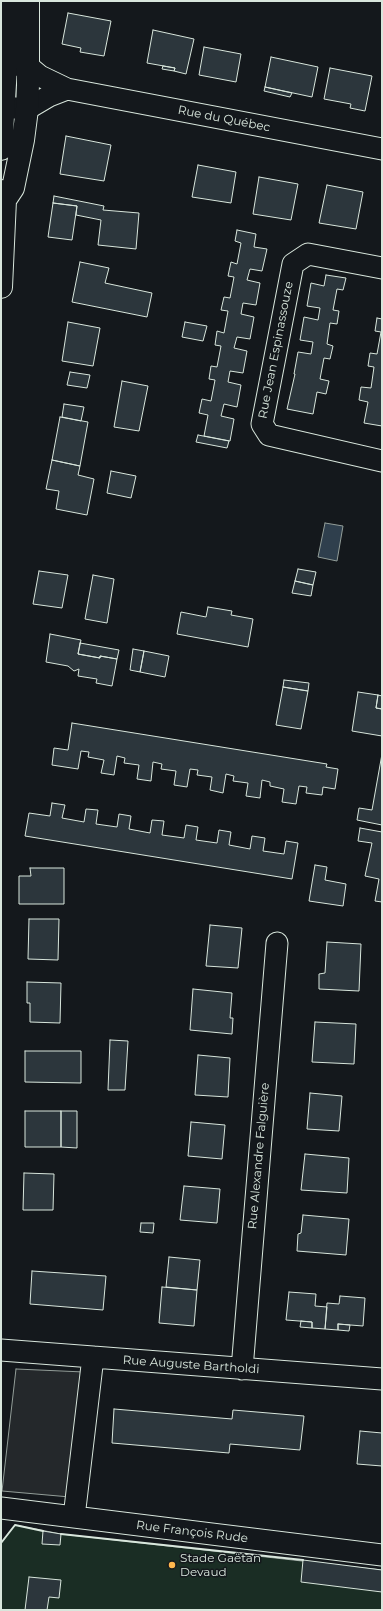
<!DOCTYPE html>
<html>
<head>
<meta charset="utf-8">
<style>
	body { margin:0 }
	#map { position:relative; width:383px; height:1611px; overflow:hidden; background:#14181c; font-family:Montserrat,sans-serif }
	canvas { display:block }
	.frame { position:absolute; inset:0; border:2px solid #d8e6dc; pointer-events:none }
</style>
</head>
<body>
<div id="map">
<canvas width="383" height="1611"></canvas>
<div class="frame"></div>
</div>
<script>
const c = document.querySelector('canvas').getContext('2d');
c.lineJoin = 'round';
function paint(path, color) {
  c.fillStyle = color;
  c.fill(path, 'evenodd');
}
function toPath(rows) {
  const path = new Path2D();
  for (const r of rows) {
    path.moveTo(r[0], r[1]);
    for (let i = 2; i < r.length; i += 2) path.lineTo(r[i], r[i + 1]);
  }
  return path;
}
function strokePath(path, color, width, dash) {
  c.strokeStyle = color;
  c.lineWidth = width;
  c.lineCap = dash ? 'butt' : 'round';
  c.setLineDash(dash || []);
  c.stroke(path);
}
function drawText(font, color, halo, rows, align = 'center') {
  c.font = font + ' Montserrat,sans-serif';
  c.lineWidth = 3;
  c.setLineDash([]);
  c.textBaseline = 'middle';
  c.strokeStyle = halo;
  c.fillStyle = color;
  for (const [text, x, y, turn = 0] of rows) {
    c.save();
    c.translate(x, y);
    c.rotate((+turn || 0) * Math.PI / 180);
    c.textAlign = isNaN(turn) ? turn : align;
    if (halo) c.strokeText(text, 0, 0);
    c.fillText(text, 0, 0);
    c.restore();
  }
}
const green = toPath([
	[15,1525,61,1534,382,1570,382,1610,1,1610,1,1543,15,1525]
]);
const parking = toPath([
	[16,1369,84,1372,70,1497,2,1491,16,1369]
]);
const water = toPath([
	[325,523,343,526,337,561,318,557,325,523]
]);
const building = toPath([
	[68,13,111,21,104,56,80,52,81,48,62,44,68,13],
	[153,30,194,39,186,74,174,71,175,68,147,63,153,30],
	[204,47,241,54,236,82,199,75,204,47],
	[271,57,318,67,312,97,265,87,271,57],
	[163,66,175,68,174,71,162,69,163,66],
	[330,68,372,76,365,111,350,108,351,104,324,99,330,68],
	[265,87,292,93,290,97,264,91,265,87],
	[66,136,111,145,104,181,60,174,66,136],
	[198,165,236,172,231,203,192,197,198,165],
	[259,177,298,184,291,220,253,214,259,177],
	[327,185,363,192,356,229,319,223,327,185],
	[54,196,104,206,103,210,139,213,136,249,98,245,101,220,76,215,77,206,53,203,54,196],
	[53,203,77,206,72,240,48,237,53,203],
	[237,230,256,234,254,247,267,249,262,271,250,269,247,280,260,283,256,305,243,303,241,314,254,317,250,339,237,337,234,348,247,351,243,373,230,371,228,382,241,385,237,407,224,404,221,416,234,419,230,441,204,436,208,415,199,413,202,399,211,401,215,380,209,379,211,366,217,367,221,346,215,345,217,331,224,333,228,311,221,310,224,297,230,298,234,277,228,276,231,262,237,264,241,243,235,241,237,230],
	[80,262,109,268,105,283,152,293,147,317,72,302,80,262],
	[326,275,346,278,343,290,337,289,333,310,339,311,337,324,330,323,327,344,333,346,330,359,324,358,320,379,329,381,326,394,317,392,313,414,287,409,295,374,294,374,298,352,311,354,313,342,300,340,304,317,318,320,320,308,307,306,311,283,324,286,326,275],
	[377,318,382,319,382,426,364,423,368,402,359,400,361,387,371,388,374,367,368,366,370,353,377,354,381,332,375,331,377,318],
	[68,322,100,328,93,366,62,361,68,322],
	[185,322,207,326,203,341,182,337,185,322],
	[70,372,90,375,87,388,67,385,70,372],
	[122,381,148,386,139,431,114,427,122,381],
	[64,404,84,407,81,421,62,417,64,404],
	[60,417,88,422,80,466,52,460,60,417],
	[198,435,229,441,227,448,196,442,198,435],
	[52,460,80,466,78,475,94,479,87,515,56,509,59,491,46,489,52,460],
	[111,471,136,476,131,498,107,493,111,471],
	[298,569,316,572,313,585,295,581,298,569],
	[39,571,68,575,62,608,33,604,39,571],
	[93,575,114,579,107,623,85,619,93,575],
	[295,581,313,585,311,596,292,593,295,581],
	[208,607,232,611,231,615,253,619,248,647,177,634,181,612,206,617,208,607],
	[50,634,81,640,78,654,100,658,100,656,117,659,112,686,96,683,97,679,78,676,79,669,74,671,68,666,46,662,50,634],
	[80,643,119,650,117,659,100,656,100,658,78,654,80,643],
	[133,649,144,651,140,672,130,670,133,649],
	[144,651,169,656,165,677,140,672,144,651],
	[284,680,309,683,308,691,283,687,284,680],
	[283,687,308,691,301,729,276,725,283,687],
	[358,692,378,695,376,708,382,709,382,736,352,731,358,692],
	[378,695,382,696,382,709,376,708,378,695],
	[72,723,327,764,326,767,338,769,335,789,323,787,322,795,306,793,307,787,299,786,296,804,282,802,284,789,270,786,270,782,262,780,260,798,246,796,248,783,233,781,234,776,226,774,223,793,210,790,212,777,197,775,198,770,190,769,187,787,174,785,176,771,161,769,162,764,153,762,151,781,137,779,139,765,124,763,125,758,117,756,114,775,101,773,104,760,88,757,89,752,81,751,78,769,52,765,54,748,68,750,72,723],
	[382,754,382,825,357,820,359,808,372,810,382,754],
	[52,803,65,805,62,818,84,822,86,809,98,810,96,824,117,827,119,814,131,816,129,829,150,833,152,820,164,821,162,835,184,838,186,825,198,827,196,840,217,843,219,830,231,832,229,845,250,849,252,836,265,838,263,851,284,854,286,841,298,843,292,879,25,836,29,813,50,816,52,803],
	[360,828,382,832,382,902,375,901,379,879,365,876,372,843,358,841,360,828],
	[315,865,327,867,325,880,346,884,343,906,309,901,315,865],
	[30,868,64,868,64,904,19,904,19,876,31,876,30,868],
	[29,919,59,919,58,960,28,959,29,919],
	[210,925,242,928,238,968,206,966,210,925],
	[327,942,361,944,359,991,319,989,319,974,325,973,327,942],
	[27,982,61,983,60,1023,30,1022,30,1003,27,1003,27,982],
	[193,989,232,993,230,1018,233,1018,232,1034,190,1030,193,989],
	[315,1022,356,1024,354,1064,312,1062,315,1022],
	[110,1040,128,1041,125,1090,108,1090,110,1040],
	[25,1051,81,1051,81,1083,25,1082,25,1051],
	[198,1055,230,1058,228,1097,195,1095,198,1055],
	[310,1093,342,1096,339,1131,307,1129,310,1093],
	[25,1111,61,1111,61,1147,25,1147,25,1111],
	[61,1111,77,1111,77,1148,61,1147,61,1111],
	[191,1122,225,1125,222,1159,188,1156,191,1122],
	[305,1154,349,1158,347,1193,301,1190,305,1154],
	[24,1173,54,1174,53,1210,23,1210,24,1173],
	[184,1186,220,1189,217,1223,180,1220,184,1186],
	[303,1215,349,1219,346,1255,297,1251,298,1234,301,1233,303,1215],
	[141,1223,154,1223,153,1233,140,1232,141,1223],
	[169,1257,200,1260,197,1290,166,1287,169,1257],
	[32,1271,106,1276,103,1310,30,1304,32,1271],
	[162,1287,197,1290,194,1326,159,1323,162,1287],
	[289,1292,316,1294,315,1306,327,1307,325,1329,312,1328,312,1322,286,1320,289,1292],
	[340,1296,365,1298,363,1326,338,1324,338,1330,325,1329,327,1303,339,1304,340,1296],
	[301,1321,312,1322,312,1328,300,1327,301,1321],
	[338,1324,350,1325,349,1331,338,1330,338,1324],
	[114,1409,232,1419,233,1410,304,1416,300,1450,230,1444,229,1453,112,1443,114,1409],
	[360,1431,382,1433,382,1466,357,1464,360,1431],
	[43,1531,61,1534,60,1545,42,1544,43,1531],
	[303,1560,382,1570,382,1592,301,1582,303,1560],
	[29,1577,61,1580,59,1598,49,1597,47,1610,25,1610,29,1577]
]);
const street = toPath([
	[13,65,28,66,40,76,67,89,382,149],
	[3,107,27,109,49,96,67,89],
	[382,268,308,254,293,264,262,424,269,435,382,461],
	[1,1350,382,1379],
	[242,1369,277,943],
	[1,1508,382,1555],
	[74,1517,93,1357]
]);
const secondary = toPath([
	[1,149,10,1],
	[1,191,5,200,1,287],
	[5,200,13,188,23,140,27,109,28,85,28,1]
]);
const wall = toPath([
	[61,1534,303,1560],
	[1,1543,15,1525,43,1531]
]);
const markers = [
	[172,1565,4,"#ffb74d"]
];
const streetNames = [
	["Rue du Québec",224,119,11],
	["Rue Jean Espinassouze",276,350,-79],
	["Rue Alexandre Falguière",259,1156,-85],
	["Rue Auguste Bartholdi",191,1365,4],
	["Rue François Rude",192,1532,7]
];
const poiNames = [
	["Stade Gaëtan",180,1558],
	["Devaud",180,1572]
];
paint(green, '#1a2d24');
strokePath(green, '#939e99', 1);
paint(parking, '#24282b');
strokePath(parking, '#939e99', 1);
paint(water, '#2f3f4d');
strokePath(water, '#939e99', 1);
paint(building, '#2c363c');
strokePath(building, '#d8e6dc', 1);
strokePath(street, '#d8e6dc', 23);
strokePath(secondary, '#d8e6dc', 24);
strokePath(street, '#14181c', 21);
strokePath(secondary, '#14181c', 22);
strokePath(wall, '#d8e6dc', 2);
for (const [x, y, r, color] of markers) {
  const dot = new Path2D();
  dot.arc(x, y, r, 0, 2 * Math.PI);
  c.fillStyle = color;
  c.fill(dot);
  strokePath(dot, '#14181c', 1.5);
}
drawText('12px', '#d8e6dc', '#14181c', streetNames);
drawText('12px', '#d8e6dc', '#14181c', poiNames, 'left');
</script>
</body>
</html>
